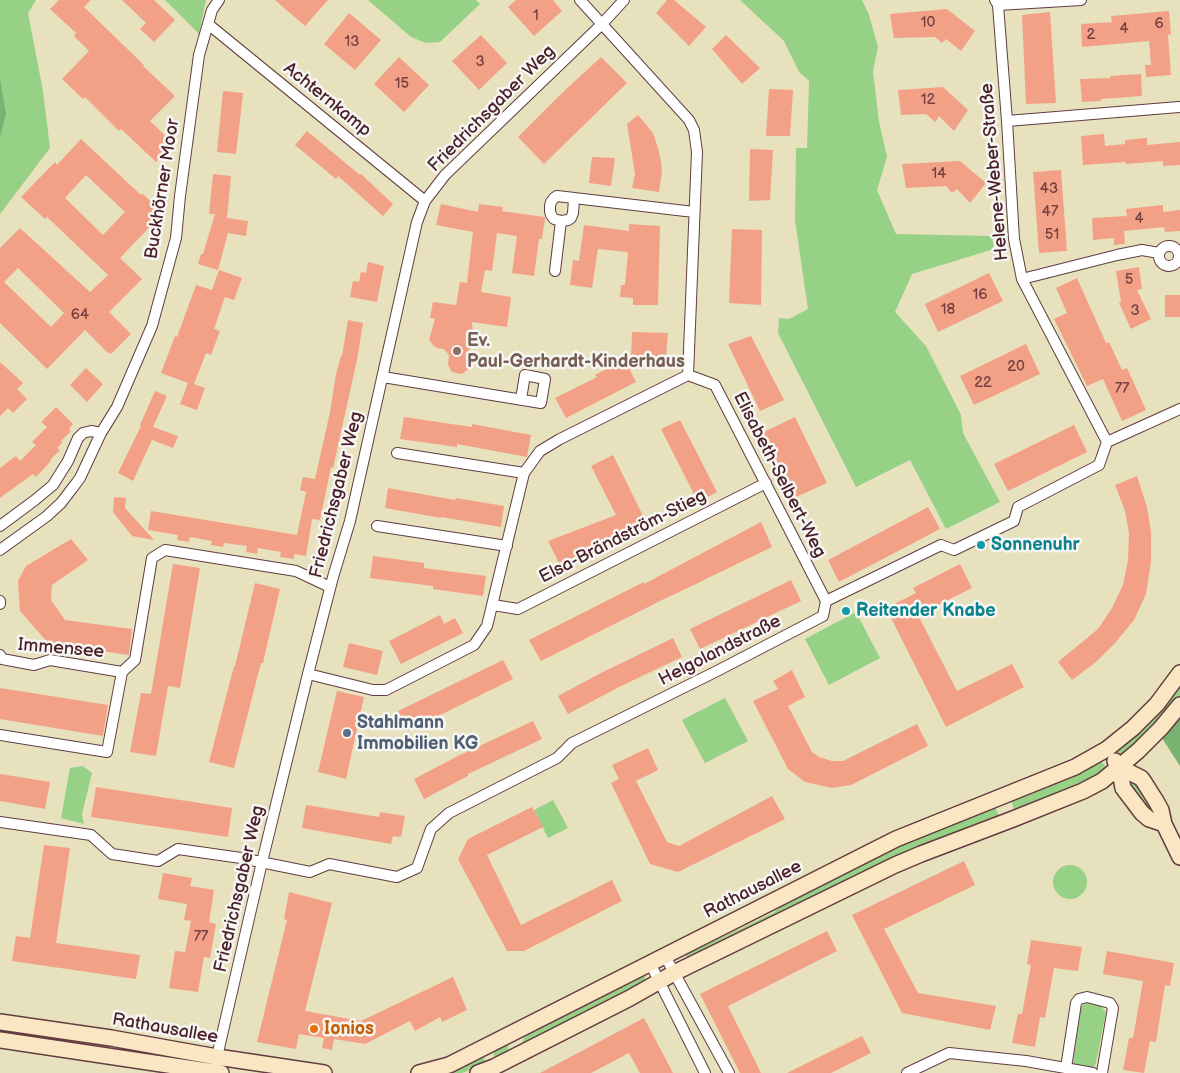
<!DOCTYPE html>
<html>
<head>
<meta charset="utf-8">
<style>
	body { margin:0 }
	canvas { display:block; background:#e7e1be }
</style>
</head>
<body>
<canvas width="1180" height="1073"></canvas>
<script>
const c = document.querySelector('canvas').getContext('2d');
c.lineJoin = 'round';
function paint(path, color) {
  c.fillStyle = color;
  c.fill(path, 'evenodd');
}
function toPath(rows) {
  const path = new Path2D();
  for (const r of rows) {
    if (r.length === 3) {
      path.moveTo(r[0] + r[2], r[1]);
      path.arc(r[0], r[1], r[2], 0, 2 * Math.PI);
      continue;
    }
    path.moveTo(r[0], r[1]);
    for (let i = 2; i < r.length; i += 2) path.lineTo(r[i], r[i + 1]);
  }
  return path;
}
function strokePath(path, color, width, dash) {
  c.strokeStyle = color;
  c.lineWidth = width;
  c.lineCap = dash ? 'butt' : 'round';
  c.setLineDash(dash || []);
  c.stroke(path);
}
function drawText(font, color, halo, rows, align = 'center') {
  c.font = font + ' "Balsamiq Sans",sans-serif';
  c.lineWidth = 5;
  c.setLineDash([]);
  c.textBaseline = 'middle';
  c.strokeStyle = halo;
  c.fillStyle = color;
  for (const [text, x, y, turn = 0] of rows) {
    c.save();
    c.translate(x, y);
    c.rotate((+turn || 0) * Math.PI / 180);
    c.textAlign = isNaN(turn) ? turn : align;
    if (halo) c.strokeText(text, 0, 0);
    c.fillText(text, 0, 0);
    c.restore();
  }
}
const green = toPath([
	[0,0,36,0,28,13,43,91,50,148,0,214],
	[165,0,206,0,199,34],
	[368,0,476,0,480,4,440,42,426,43,411,37],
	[740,0,862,0,869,15,878,47,873,71,879,122,887,157,877,190,896,234,992,236,994,249,912,274,895,312,926,346,961,415,963,433,1000,502,946,529,910,460,856,487,778,333,779,318,789,319,808,309,795,220,796,148,807,148,809,81,799,72,784,41],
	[856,612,880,658,829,685,805,639],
	[1180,684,1180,697,1173,707,1122,757,1118,755,1118,752,1120,748,1143,730,1167,703],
	[725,698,748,741,705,763,682,720],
	[1094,762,1101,762,1105,765,1104,770,1099,776,1075,788,1015,812,1010,798],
	[83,766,92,773,82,814,84,824,61,818,70,768],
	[1124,776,1134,782,1150,807,1155,817,1153,818],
	[553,800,568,828,548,838,534,810],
	[995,807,1000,818,689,961,686,955,775,912,780,905,886,850],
	[1070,882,17],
	[642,975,645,977,645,980,642,982,522,1045,522,1042,524,1038,529,1033,566,1015,569,1011],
	[1088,1003,1100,1005,1106,1012,1096,1063,1094,1067,1091,1069,1076,1066,1073,1063,1081,1007,1084,1004],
	[510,1040,508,1048,510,1052,496,1059,491,1049],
	[482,1054,486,1063,478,1067,462,1073,437,1073]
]);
const forest = toPath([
	[0,79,6,114,0,137],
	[1180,719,1180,766,1162,738]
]);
const building = toPath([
	[59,0,91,0,84,7,144,65,143,66,175,96,150,121,174,144,156,162,121,129,119,131,85,97,83,99,62,79,89,51,74,36,76,33,50,9],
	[122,0,154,0,175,20,154,42,140,29,146,23],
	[275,0,328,0,305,26],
	[516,0,553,0,562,11,534,36,508,7],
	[667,0,674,0,706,27,689,46,656,13],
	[947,9,975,31,961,51,946,39,942,43,935,37,894,38,890,14],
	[1169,11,1171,34,1168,35,1171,75,1146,77,1145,65,1151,65,1149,41,1082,47,1081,24,1112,22,1111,16],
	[1050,12,1056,103,1026,104,1022,15],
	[349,13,381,40,355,70,324,44],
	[481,35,507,63,479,90,452,61],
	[726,35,760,68,742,84,712,49],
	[399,57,429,85,404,112,374,84],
	[601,57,627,83,544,164,518,137,562,93],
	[1141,74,1142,96,1101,99,1101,101,1082,102,1080,79,1110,78,1110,76],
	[943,87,968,110,954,131,939,116,935,122,926,114,901,115,898,90],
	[769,89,793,90,790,136,766,136],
	[223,91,243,93,236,154,217,152],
	[638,115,653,133,658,148,661,162,662,172,659,192,632,188,635,174,627,124],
	[307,131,360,175,361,174,393,204,383,216,338,176,336,179,295,145],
	[1104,134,1105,146,1125,144,1125,140,1147,138,1147,145,1180,142,1180,165,1163,166,1163,161,1126,164,1126,162,1083,165,1081,136],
	[81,139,141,195,143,194,163,213,120,258,142,279,109,312,131,334,111,354,107,352,85,330,47,369,0,323,0,248,20,228,90,292,108,275,47,217,45,219,21,197,55,162,57,165],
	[86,175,125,212,103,235,65,198],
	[18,268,64,313,51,327,4,282],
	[750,149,773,150,770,200,749,201],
	[592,157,615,158,611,186,589,183],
	[960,161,986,183,970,203,957,189,952,193,946,186,906,188,902,164],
	[1061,170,1067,251,1039,253,1033,172],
	[213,174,231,176,227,218,248,221,246,236,228,233,218,270,198,264,201,254,203,254,215,214,209,214],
	[441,204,478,212,479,204,503,207,502,211,544,217,545,219,542,239,539,239,534,276,512,273,517,236,497,233,492,271,485,270,481,292,511,297,507,327,472,322,474,345,467,353,471,361,470,368,462,374,452,372,448,365,449,355,444,349,437,348,434,346,429,340,435,319,430,318,433,302,456,305,460,282,467,283,473,232,436,225],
	[1163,205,1163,212,1180,210,1180,231,1165,232,1164,227,1124,231,1125,244,1114,245,1114,238,1093,240,1092,218,1127,216,1126,209],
	[629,224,660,226,658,305,633,305,633,298,620,297,621,285,625,285,628,252,598,249,592,288,570,285,573,260,579,261,584,225,629,231],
	[732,229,762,230,761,305,729,303],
	[368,262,384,266,377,302,350,297,353,281,359,282,361,272,366,273],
	[1139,267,1142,289,1137,290,1151,319,1131,329,1119,303,1121,302,1116,271],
	[219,270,242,278,234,300,225,297,214,329,220,331,211,355,206,353,194,384,205,388,197,410,180,404,188,383,161,373,175,336,177,337,196,285,212,290],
	[989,273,1003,301,938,332,925,304],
	[1077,278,1106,343,1109,342,1122,370,1127,368,1146,410,1122,421,1103,379,1087,386,1054,319,1067,313,1056,288],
	[1165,295,1180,295,1180,317,1165,317],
	[348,320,363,323,357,360,333,468,331,467,320,520,312,519,306,556,294,554,294,559,280,557,281,552,258,548,257,554,246,552,247,546,224,543,223,547,211,545,212,541,190,537,189,542,177,540,178,535,148,530,151,511,297,535,306,492,300,490,303,477,315,479,330,412,336,374,341,356,342,356],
	[632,332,668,333,666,358,631,357],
	[751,336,784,400,760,411,728,344],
	[1026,344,1040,374,974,405,960,376],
	[625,360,636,382,566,418,555,398,597,377,595,375],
	[0,362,23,383,17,389,27,399,13,413,8,408,0,416],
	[86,368,103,384,87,402,70,385],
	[155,391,167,396,153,427,178,436,173,448,152,440,133,481,118,473,141,426,140,425],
	[56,407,73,424,69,429,71,431,61,441,62,443,57,448,60,450,50,460,51,461,36,477,33,474,0,498,0,468,16,456,20,461,36,445,32,442,47,427,41,422],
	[404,417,472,427,472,424,531,435,527,457,457,444,457,447,400,439],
	[795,417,827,483,796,497,762,433],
	[680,420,717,492,698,502,661,429],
	[1074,425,1087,452,1008,491,994,464],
	[613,455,648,526,620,540,559,563,548,541,616,515,591,466],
	[1137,476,1147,507,1151,532,1151,562,1146,594,1134,620,1115,643,1096,662,1072,680,1058,662,1098,629,1112,608,1123,585,1128,560,1129,533,1125,511,1115,485],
	[388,488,455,500,456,498,504,506,501,527,441,517,441,518,385,508],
	[114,497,126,498,125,508,154,540,132,536,113,512],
	[928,507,940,529,839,582,828,560],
	[761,522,772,547,671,596,670,596,541,661,529,640,644,582,644,584],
	[71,539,88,560,52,585,51,600,65,620,132,629,129,655,49,644,20,611,18,581,26,566],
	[373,556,424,563,424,568,486,576,483,596,433,589,433,586,370,578],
	[173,564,200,568,180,688,168,686,156,756,130,752,141,693,151,694],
	[960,564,972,588,918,615,957,691,1012,664,1024,687,946,727,886,608,916,593,913,588],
	[791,580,801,601,700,649,690,629],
	[255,583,280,589,263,663,261,663,256,682,234,768,209,762,234,666,235,666],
	[440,615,444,624,455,618,463,633,401,664,389,641],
	[673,638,682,657,619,687,568,714,558,696,601,673],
	[349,643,383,651,377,675,343,667],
	[503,660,513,679,408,731,398,711],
	[792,670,805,697,788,706,812,752,819,757,832,761,843,761,917,724,928,746,851,785,832,788,805,782,788,769,753,701,778,689,773,681],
	[0,688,108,705,103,736,0,719],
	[337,691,364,697,346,779,318,772],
	[533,721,542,739,468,774,468,776,424,799,414,779,458,756],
	[648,748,658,770,636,781,667,842,679,846,772,796,785,819,678,872,650,864,611,783,619,779,612,765],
	[0,774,50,782,45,809,0,801],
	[96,787,232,808,228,837,91,817],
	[306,805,379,817,380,812,405,816,401,837,393,836,391,844,302,828],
	[532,807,543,827,487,855,521,925,612,880,622,901,524,951,507,951,458,859,468,839],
	[44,845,70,848,56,943,140,955,136,979,12,961,16,936,30,938],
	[964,861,975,885,884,929,918,993,996,1006,990,1030,902,1013,852,915],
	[163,873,192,878,190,886,214,890,209,922,216,924,210,958,204,957,198,992,169,988,175,951,185,952,191,921,184,920,187,904,158,899],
	[289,892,332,903,305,1011,361,1021,453,977,467,1010,442,1022,440,1017,415,1031,410,1021,365,1044,334,1039,332,1050,322,1048,324,1038,299,1034,296,1049,257,1042,287,920,284,919],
	[827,931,837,951,728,1006,761,1073,740,1073,700,994],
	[1031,940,1082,947,1078,971,1054,968,1045,1018,1040,1017,1035,1047,1012,1043,1018,1014,1022,1014,1031,965,1027,964],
	[1107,951,1174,963,1170,986,1165,985,1156,1042,1150,1041,1144,1073,1123,1070,1129,1038,1133,1038,1143,981,1103,974],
	[644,1018,673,1073,640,1073,629,1053,591,1073,540,1073],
	[862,1036,871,1053,831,1073,787,1073]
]);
const street = toPath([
	[580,0,689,120,694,130,697,152,688,375,715,385,826,601],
	[995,0,998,5,1007,121,1014,239,1022,279,1107,442],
	[998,5,1081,0],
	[208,24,425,201],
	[1007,121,1179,107],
	[561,221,554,219,551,215,550,211,550,206,551,202,554,198,557,196,694,212],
	[1169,256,10],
	[555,271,561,221,568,220,571,218,573,213,574,199],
	[1022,279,1117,255,1142,250,1159,253],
	[383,377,541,403,545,379,525,375,521,399],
	[397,453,524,473],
	[0,526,35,500,53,485,68,461,78,438,83,433,91,431,101,433],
	[377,526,507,546],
	[0,550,47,516,61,503,71,490,80,478,101,433,117,407,152,326,176,238,180,196,199,55,212,10,219,0],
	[0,601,0,604],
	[493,605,518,609,766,483],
	[0,655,2,659,34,665,50,660,122,672],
	[308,674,373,690,386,690,474,645,487,626,524,473,540,451,560,439,688,375],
	[0,735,107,752,122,672,135,660,152,558,165,550,296,571,330,587],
	[0,822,91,835,112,854,158,861,178,849,241,858,310,872,329,864,397,877,417,868,431,829,449,813,557,758,572,743,717,671,823,616,826,601,941,545,954,550,1014,521,1018,507,1099,465,1107,442,1180,409],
	[665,956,729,1073],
	[650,963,705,1073],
	[216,1061,262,862,308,674,333,577,350,521,417,222,425,201,445,175,602,24,624,0],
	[1066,1068,1076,1003,1079,999,1087,997,1110,1003,1113,1008,1102,1073],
	[907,1073,949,1053,1026,1061,1093,1073]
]);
const secondary = toPath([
	[1115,761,1119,767,1123,788,1142,813,1149,819,1164,824],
	[1119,767,1141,778,1144,782,1156,801,1161,810,1164,824,1180,857],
	[0,1022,111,1038,217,1057,324,1073],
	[0,1040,221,1073],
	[419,1073,449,1065,896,839,1075,767,1107,749,1133,728,1157,704,1180,673],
	[478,1073,494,1067,630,998,674,973,895,865,921,854,1013,819,1083,791,1102,781,1138,751,1161,728,1180,705]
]);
const markers = [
	[457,351,5,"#8d6e63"],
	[981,545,5,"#0f9aa8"],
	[846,611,5,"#0f9aa8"],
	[347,733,5,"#5c6f8a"],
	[314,1029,5,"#e8710a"]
];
const numberNames = [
	["1",536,16],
	["10",928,23],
	["6",1159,24],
	["4",1124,29],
	["2",1091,35],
	["13",352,42],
	["3",480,62],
	["15",402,84],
	["12",928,100],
	["14",939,174],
	["43",1049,189],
	["47",1050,212],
	["4",1139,219],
	["51",1052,235],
	["5",1129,280],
	["16",980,295],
	["18",948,310],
	["3",1135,311],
	["64",80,315],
	["20",1016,367],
	["22",983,383],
	["77",1122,389],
	["77",201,937]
];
const streetNames = [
	["Achternkamp",327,100,39],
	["Friedrichsgaber Weg",492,109,-45],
	["Helene-Weber-Straße",995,172,-95],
	["Buckhörner Moor",163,189,-81],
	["Elisabeth-Selbert-Weg",779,475,63],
	["Friedrichsgaber Weg",337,495,-76],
	["Elsa-Brändström-Stieg",623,537,-27],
	["Immensee",61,649,5],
	["Helgolandstraße",720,651,-27],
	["Friedrichsgaber Weg",240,889,-77],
	["Rathausallee",753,890,-27],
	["Rathausallee",165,1029,10]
];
const educationNames = [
	["Ev.",467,341],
	["Paul-Gerhardt-Kinderhaus",467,362]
];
const cultureNames = [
	["Sonnenuhr",991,545],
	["Reitender Knabe",856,611]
];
const serviceNames = [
	["Stahlmann",357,723],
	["Immobilien KG",357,744]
];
const foodNames = [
	["Ionios",324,1029]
];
paint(green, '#96d185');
paint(forest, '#78b372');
paint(building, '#f3a186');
strokePath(street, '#623c41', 12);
strokePath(secondary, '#623c41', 18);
strokePath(street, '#fff', 10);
strokePath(secondary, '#fbe6c3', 15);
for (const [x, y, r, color] of markers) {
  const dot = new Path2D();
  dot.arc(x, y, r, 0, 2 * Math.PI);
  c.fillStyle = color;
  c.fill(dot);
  strokePath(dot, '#f6f6f2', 2);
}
drawText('15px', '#744042', null, numberNames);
drawText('18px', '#4a1f2b', '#f6f6f2', streetNames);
drawText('bold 18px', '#785e54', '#f6f6f2', educationNames, 'left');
drawText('bold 18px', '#0d838f', '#f6f6f2', cultureNames, 'left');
drawText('bold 18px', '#4e5e75', '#f6f6f2', serviceNames, 'left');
drawText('bold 18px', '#c56008', '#f6f6f2', foodNames, 'left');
</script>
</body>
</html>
